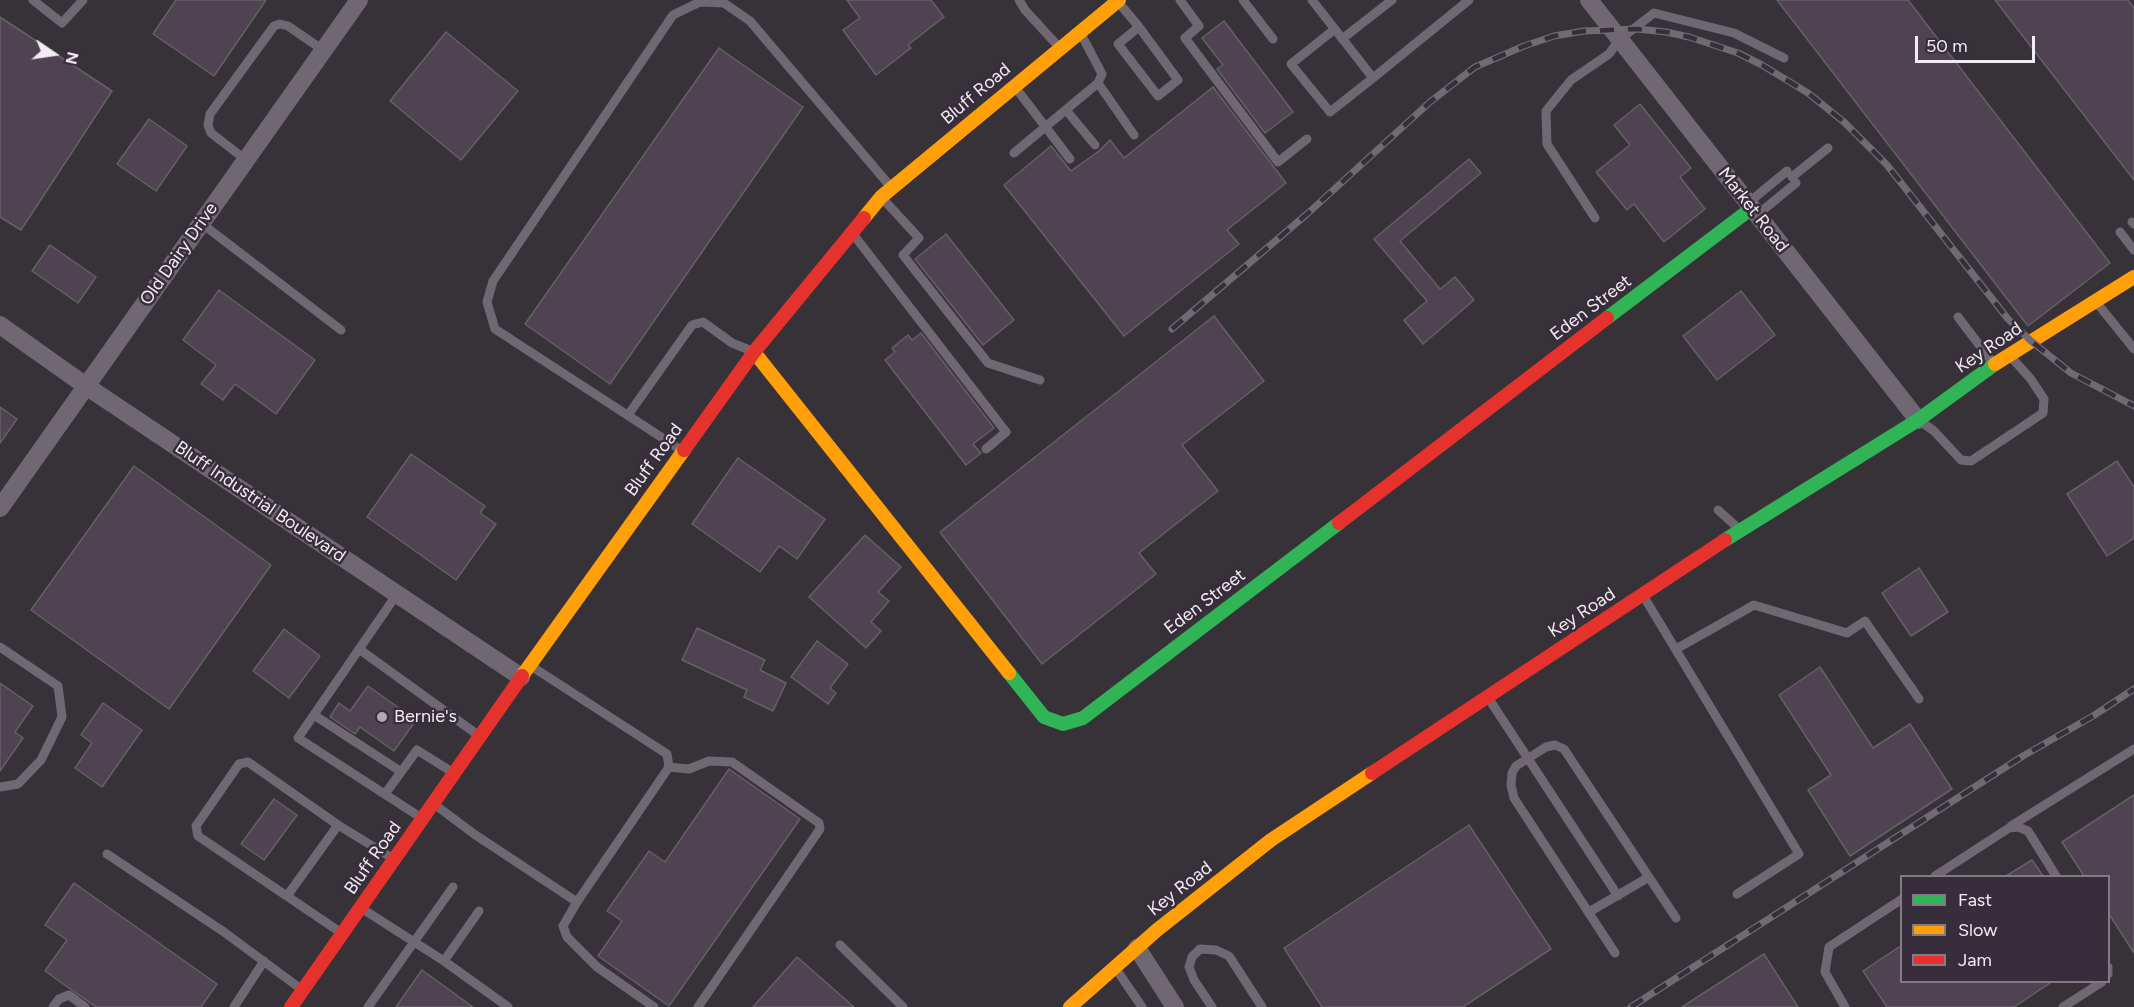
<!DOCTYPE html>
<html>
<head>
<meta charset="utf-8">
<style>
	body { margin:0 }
	#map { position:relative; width:2134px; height:1007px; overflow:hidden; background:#373138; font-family:Figtree,sans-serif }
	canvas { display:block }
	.legend { position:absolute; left:1900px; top:875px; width:210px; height:108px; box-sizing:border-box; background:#382e3b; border:2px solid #827a85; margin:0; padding:8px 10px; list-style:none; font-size:18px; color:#f1ebf3 }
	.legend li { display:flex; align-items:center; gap:12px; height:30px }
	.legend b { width:30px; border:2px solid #827a85 }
	.north { position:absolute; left:24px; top:24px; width:60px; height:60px; -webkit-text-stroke:4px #382e3b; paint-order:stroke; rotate:103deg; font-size:16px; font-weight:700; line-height:24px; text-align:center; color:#f1ebf3 }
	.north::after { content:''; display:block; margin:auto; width:21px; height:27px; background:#f1ebf3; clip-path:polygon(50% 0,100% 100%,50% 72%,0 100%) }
	.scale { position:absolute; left:1915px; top:36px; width:120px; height:27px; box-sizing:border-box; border:3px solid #f1ebf3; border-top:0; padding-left:8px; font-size:18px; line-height:21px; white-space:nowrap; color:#f1ebf3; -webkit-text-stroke:4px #382e3b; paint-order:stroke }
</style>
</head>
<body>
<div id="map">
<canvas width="2134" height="1007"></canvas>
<ul class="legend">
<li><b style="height:8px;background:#30b455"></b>Fast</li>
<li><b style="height:8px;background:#ff9f0a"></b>Slow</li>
<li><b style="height:8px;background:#e5322d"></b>Jam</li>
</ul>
<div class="north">N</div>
<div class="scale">50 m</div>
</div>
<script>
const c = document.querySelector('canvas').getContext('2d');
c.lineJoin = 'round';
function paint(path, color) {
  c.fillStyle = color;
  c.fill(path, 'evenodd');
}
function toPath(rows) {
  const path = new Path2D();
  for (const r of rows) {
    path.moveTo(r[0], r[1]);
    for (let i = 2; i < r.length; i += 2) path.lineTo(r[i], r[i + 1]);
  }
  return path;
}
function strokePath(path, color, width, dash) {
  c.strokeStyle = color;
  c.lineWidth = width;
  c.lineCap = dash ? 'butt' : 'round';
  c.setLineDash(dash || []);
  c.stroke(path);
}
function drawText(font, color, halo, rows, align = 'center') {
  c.font = font + ' Figtree,sans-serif';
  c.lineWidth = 5;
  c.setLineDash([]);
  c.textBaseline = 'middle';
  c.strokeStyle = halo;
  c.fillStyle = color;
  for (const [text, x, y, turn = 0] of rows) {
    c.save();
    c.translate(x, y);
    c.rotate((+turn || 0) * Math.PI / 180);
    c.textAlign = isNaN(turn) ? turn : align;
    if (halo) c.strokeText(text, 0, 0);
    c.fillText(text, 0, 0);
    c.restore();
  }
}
const building = toPath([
	[176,0,266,0,214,76,153,34,176,0],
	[847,0,931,0,944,17,908,45,911,48,876,75,843,30,860,18,847,0],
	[1777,0,1908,0,2110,263,2028,326,1777,0],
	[1995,0,2128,0,2134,8,2134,180,1995,0],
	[0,17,112,91,21,230,0,217,0,17],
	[1224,21,1293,112,1265,133,1217,69,1223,65,1202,38,1224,21],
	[446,32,518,91,461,160,390,101,446,32],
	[719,48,803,107,610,384,525,324,719,48],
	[1213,87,1286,183,1227,230,1239,244,1124,336,1004,185,1051,146,1071,171,1099,151,1110,140,1124,158,1213,87],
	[1640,104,1691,168,1680,177,1705,209,1664,242,1634,204,1627,210,1596,172,1630,145,1614,125,1640,104],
	[149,119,187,146,156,191,117,164,149,119],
	[1469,159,1481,173,1400,241,1440,289,1455,277,1474,300,1423,344,1404,320,1427,301,1374,239,1469,159],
	[946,234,1014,320,983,345,915,259,946,234],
	[50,245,96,277,78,303,32,271,50,245],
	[219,290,315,360,276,414,235,384,223,400,201,384,216,365,183,340,219,290],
	[1741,291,1775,335,1717,380,1683,336,1741,291],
	[1214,316,1264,381,1182,445,1218,491,1139,553,1156,574,1042,664,940,532,1214,316],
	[921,333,994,428,973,444,981,453,966,465,885,360,895,352,892,348,908,335,912,340,921,333],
	[0,407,17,419,0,443,0,407],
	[411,454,485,506,480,513,496,524,456,580,367,517,411,454],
	[738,458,825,519,797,559,779,546,760,572,692,524,738,458],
	[2117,461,2134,487,2134,538,2107,556,2067,494,2117,461],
	[134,466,271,565,169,709,31,610,134,466],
	[865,535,901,567,878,592,889,601,871,622,881,631,866,648,809,597,865,535],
	[1919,568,1948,612,1911,636,1882,593,1919,568],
	[697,628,765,660,760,670,786,683,773,711,744,697,747,690,682,660,697,628],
	[284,629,320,656,289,698,253,671,284,629],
	[817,641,848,664,830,688,836,693,828,704,791,677,817,641],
	[1820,667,1873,748,1910,724,1952,789,1850,856,1808,790,1831,775,1779,695,1820,667],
	[0,683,33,706,15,732,23,738,0,771,0,683],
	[368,686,416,720,394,751,360,727,355,734,330,717,339,703,350,711,368,686],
	[103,703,142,730,102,787,75,768,92,743,81,735,103,703],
	[729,769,800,819,669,1006,598,956,622,921,607,911,649,851,665,862,729,769],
	[2134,795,2134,953,2109,914,2109,876,2084,876,2062,842,2134,795],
	[274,799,297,815,264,860,241,844,274,799],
	[1469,825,1551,949,1463,1007,1322,1007,1284,948,1469,825],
	[2032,860,2043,876,2006,876,2032,860],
	[74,883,217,984,201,1007,96,1007,45,971,67,940,45,925,74,883],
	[1902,945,1902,981,2053,981,2014,1007,1887,1007,1863,971,1902,945],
	[1764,954,1798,1007,1682,1007,1764,954],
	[797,957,854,1007,753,1007,797,957],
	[422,970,473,1007,396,1007,422,970]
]);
const lane = toPath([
	[33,0,62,23,83,0],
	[1019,0,1025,10,1058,46],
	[1180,0,1199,26,1185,38,1278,162,1307,139],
	[1243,0,1273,39],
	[1312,0,1373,78,1469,0],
	[1119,3,1139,27,1178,80,1158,96,1118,44,1139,27],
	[1335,29,1291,64,1330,112,1373,78],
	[1081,34,1102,74,1098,83,1134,135],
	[1342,39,1392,0],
	[1015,87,1070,159],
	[1066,110,1095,145],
	[1014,153,1098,83],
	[246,160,211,133,208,125,210,114,274,26,280,24,288,26,323,50],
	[1792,177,1828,148],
	[883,199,919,238,903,255,988,363,1040,380],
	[1748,203,1787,171],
	[1757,215,1796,183],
	[1595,218,1547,144,1546,111,1571,80,1609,54,1619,40,1654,13,1734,33,1784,58],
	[2132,222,2134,224],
	[201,223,341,330],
	[2120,232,2134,250],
	[853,234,1006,432,986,449],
	[2097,303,2134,349],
	[1958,317,1993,363],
	[628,415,692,325,703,322,732,343,752,351],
	[1920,421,1934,431,1961,460,1971,461,2043,413,2044,399,2030,378,2011,357],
	[681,450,495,329,487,302,493,281,673,15,700,2,724,3,750,21,890,186],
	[1718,510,1738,528],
	[397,594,298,738,420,817],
	[1644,597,1799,854,1737,894],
	[0,647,58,686,62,717,41,760,18,784,0,787],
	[359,649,478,735],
	[1676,649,1754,605,1847,633,1865,621,1919,699],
	[1489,699,1618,896],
	[314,715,400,771],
	[669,767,689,769,709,761,732,762,819,823,820,829,698,1007],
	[385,794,417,750,452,772],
	[434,804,474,834,577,902,669,767,667,754,531,666],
	[2011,826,2134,749],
	[107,854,224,932,301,989],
	[1935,876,2009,828,2018,827,2028,831,2056,876],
	[287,896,338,825],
	[577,902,563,926,567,937,597,967,654,1007],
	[361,908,444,961,479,911],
	[1589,912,1649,877],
	[340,932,198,836,196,826,239,764,248,762,338,825,392,858],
	[840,945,903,1007],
	[1615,953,1514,798,1511,785,1512,773,1516,766,1546,747,1555,745,1564,749,1676,918],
	[444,961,508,1007],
	[2108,967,2108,974],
	[1116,969,1142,1007],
	[53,1007,59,999,69,995,85,1007],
	[234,1007,264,961],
	[368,1007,453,887],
	[1212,1007,1194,980,1189,967,1192,957,1200,949,1216,950,1229,956,1262,1007],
	[1845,1007,1825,972,1829,947,1902,899],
	[2063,1007,2102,982]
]);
const street = toPath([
	[1589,0,1918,420],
	[0,325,86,386,521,677],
	[0,508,359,0],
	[1137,948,1175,1007]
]);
const fast = toPath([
	[1607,318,1752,208],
	[1725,540,1918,420,1995,364],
	[1009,673,1044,717,1063,724,1083,718,1339,523]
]);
const slow = toPath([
	[864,218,881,197,1119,0],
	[754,352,1009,673],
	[1995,364,2134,277],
	[522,676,684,450],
	[1070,1007,1157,930,1271,840,1372,773]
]);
const jam = toPath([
	[684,450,754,352,864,218],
	[1339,523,1607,318],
	[1372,773,1725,540],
	[291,1007,522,676]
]);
const rail = toPath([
	[1172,329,1307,214,1430,102,1475,67,1524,46,1554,36,1584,31,1637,29,1666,32,1689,37,1738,53,1762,65,1808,93,1844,122,1887,165,2008,319,2031,341,2071,373,2134,406],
	[1631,1007,2023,756,2093,716,2134,689]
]);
const markers = [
	[382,717,6,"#b0aab2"]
];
const streetNames = [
	["Bluff Road",976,94,-40],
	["Market Road",1753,210,52],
	["Old Dairy Drive",179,254,-55],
	["Eden Street",1591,308,-37],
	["Key Road",1989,348,-34],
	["Bluff Road",654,460,-54],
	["Bluff Industrial Boulevard",260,502,34],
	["Eden Street",1205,602,-37],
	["Key Road",1582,613,-33],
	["Bluff Road",373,858,-55],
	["Key Road",1180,889,-38]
];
const poiNames = [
	["Bernie's",394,717]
];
paint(building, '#4f4352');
strokePath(building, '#656066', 1.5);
strokePath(lane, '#6f6873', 9);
strokePath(street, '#6f6873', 18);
strokePath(fast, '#30b455', 14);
strokePath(slow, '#ff9f0a', 14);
strokePath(jam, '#e5322d', 14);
strokePath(rail, '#706a72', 7);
strokePath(rail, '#382e3b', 4.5, [14]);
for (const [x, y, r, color] of markers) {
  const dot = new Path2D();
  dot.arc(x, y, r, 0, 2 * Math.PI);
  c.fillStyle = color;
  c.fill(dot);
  strokePath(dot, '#382e3b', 2);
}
drawText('18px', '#f1ebf3', '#382e3b', streetNames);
drawText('18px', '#f1ebf3', '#382e3b', poiNames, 'left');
</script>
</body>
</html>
